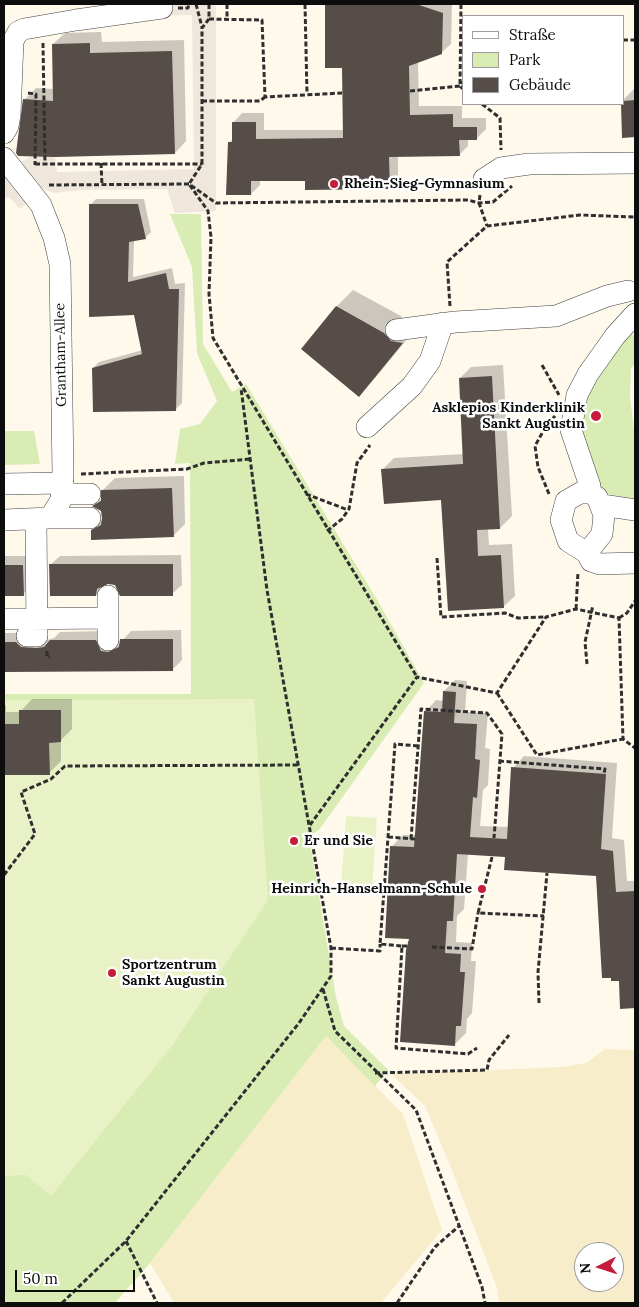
<!DOCTYPE html>
<html>
<head>
<meta charset="utf-8">
<style>
	body { margin:0 }
	#map { position:relative; width:639px; height:1307px; overflow:hidden; background:#fff9ec; font-family:Lora,serif }
	canvas { display:block }
	.frame { position:absolute; inset:0; border:5px solid #0d0d0d; pointer-events:none }
	.legend { position:absolute; left:462px; top:15px; width:162px; height:90px; box-sizing:border-box; background:#fff; border:1px solid #9e9e9e; margin:0; padding:6px 9px; list-style:none; font-size:15px; color:#0d0d0d }
	.legend li { display:flex; align-items:center; gap:10px; height:25px }
	.legend b { width:25px; border:1px solid #9e9e9e }
	.north { position:absolute; left:574px; top:1242px; width:50px; height:50px; box-sizing:border-box; background:#fff; border:1px solid #9e9e9e; border-radius:50%; rotate:265deg; font-size:14px; font-weight:700; line-height:20px; text-align:center; color:#0d0d0d }
	.north::after { content:''; display:block; margin:auto; width:18px; height:22px; background:#c51c3a; clip-path:polygon(50% 0,100% 100%,50% 72%,0 100%) }
	.scale { position:absolute; left:15px; top:1270px; width:120px; height:22px; box-sizing:border-box; border:2px solid #0d0d0d; border-top:0; padding-left:6px; font-size:15px; line-height:18px; white-space:nowrap; color:#0d0d0d; -webkit-text-stroke:4px #fff; paint-order:stroke }
</style>
</head>
<body>
<div id="map">
<canvas width="639" height="1307"></canvas>
<div class="frame"></div>
<ul class="legend">
<li><b style="height:6px;background:#fff"></b>Straße</li>
<li><b style="height:14px;background:#d8ecb4"></b>Park</li>
<li><b style="height:14px;background:#564c48"></b>Gebäude</li>
</ul>
<div class="north">N</div>
<div class="scale">50 m</div>
</div>
<script>
const c = document.querySelector('canvas').getContext('2d');
c.lineJoin = 'round';
function paint(path, color) {
  c.fillStyle = color;
  c.fill(path, 'evenodd');
}
function toPath(rows) {
  const path = new Path2D();
  for (const r of rows) {
    path.moveTo(r[0], r[1]);
    for (let i = 2; i < r.length; i += 2) path.lineTo(r[i], r[i + 1]);
  }
  return path;
}
function strokePath(path, color, width, dash) {
  c.strokeStyle = color;
  c.lineWidth = width;
  c.lineCap = dash ? 'butt' : 'round';
  c.setLineDash(dash || []);
  c.stroke(path);
}
function drawText(font, color, halo, rows, align = 'center') {
  c.font = font + ' Lora,serif';
  c.lineWidth = 5;
  c.setLineDash([]);
  c.textBaseline = 'middle';
  c.strokeStyle = halo;
  c.fillStyle = color;
  for (const [text, x, y, turn = 0] of rows) {
    c.save();
    c.translate(x, y);
    c.rotate((+turn || 0) * Math.PI / 180);
    c.textAlign = isNaN(turn) ? turn : align;
    if (halo) c.strokeText(text, 0, 0);
    c.fillText(text, 0, 0);
    c.restore();
  }
}
const farmland = toPath([
	[326,1036,403,1114,442,1230,381,1303,174,1303,150,1263],
	[605,1049,635,1050,635,1303,499,1303,497,1288,452,1170,425,1106,391,1074,563,1067,586,1063],
	[584,1252,614,1252,614,1282,584,1282]
]);
const green = toPath([
	[170,214,201,214,203,344,232,392,246,384,376,598,424,683,319,830,309,836,336,997,344,1026,388,1070,375,1086,326,1036,150,1263,115,1303,4,1303,4,694,191,694,190,463,175,464,180,429,200,424,217,401,197,353,192,267],
	[628,329,635,338,635,364,631,368,630,396,635,438,635,500,603,493,576,428,581,401],
	[4,431,34,431,40,464,4,465]
]);
const pitch = toPath([
	[254,699,268,900,172,1046,51,1196,26,1175,4,1176,4,700],
	[346,816,377,818,372,889,341,887]
]);
const plaza = toPath([
	[145,4,216,4,216,211,175,213,167,189,81,190,54,193,35,185,18,164,32,156,45,155,55,157,57,172,194,169,192,15,145,16],
	[4,168,30,200,20,209,10,198,4,198]
]);
const shadow = toPath([
	[327,4,452,4,451,44,441,53,418,62,419,106,462,106,462,118,486,118,486,129,477,138,468,138,468,146,459,155,398,155,398,179,389,188,306,179,260,180,260,185,251,194,229,143,233,139,233,123,242,113,264,113,264,130,344,130,344,67],
	[101,32,102,42,184,40,186,141,175,153,24,100,36,88,54,89,53,44,65,33],
	[634,89,635,136,623,136,623,100],
	[96,199,144,199,151,232,145,238,134,239,133,277,172,268,175,284,185,283,182,403,176,409,93,368,99,362,143,350,135,314,90,205],
	[353,290,401,316,408,325,418,326,375,378,359,395,336,307],
	[503,365,512,516,500,528,488,529,489,545,512,544,515,596,503,607,442,499,383,469,394,458,464,454,460,378,471,367],
	[184,476,185,524,173,536,92,531,103,519,102,511,94,506,102,498,103,490,115,478],
	[181,555,182,585,172,594,107,582,95,595,50,565,60,556],
	[4,556,32,556,33,585,23,594,4,595],
	[181,630,182,660,173,669,4,671,4,633,25,633,31,638,47,640,54,638,60,632,105,631,110,642,119,644,131,631],
	[455,680,467,681,465,712,488,713,485,748,490,749,488,785,483,790,480,826,509,827,513,768,524,756,617,763,612,838,624,840,627,881,635,881,635,1007,621,1008,620,980,597,875,507,856,468,854,464,909,457,916,456,942,472,943,471,961,476,961,472,1013,467,1019,466,1033,454,1045,411,938,392,846,403,835,416,835,425,712,436,700,444,701,444,691],
	[32,699,72,699,72,729,61,740,61,761,49,773,4,774,4,705,6,705,6,712,20,712]
]);
const building = toPath([
	[325,4,416,4,443,13,442,54,409,66,410,115,453,114,453,127,477,127,477,140,459,140,460,156,389,157,390,189,305,190,305,181,251,181,251,195,226,195,228,142,232,142,232,122,256,122,256,139,343,138,342,68,325,68],
	[90,43,90,53,172,51,175,154,55,157,18,156,16,153,23,99,53,101,52,44],
	[635,100,635,137,622,138,621,104,623,101],
	[89,204,138,204,146,239,129,242,128,282,166,273,169,289,179,289,176,411,93,412,92,368,142,354,134,315,89,317],
	[336,306,384,333,391,341,403,343,359,397,301,349],
	[492,376,500,529,477,530,478,556,501,555,504,608,448,611,441,500,384,504,381,469,463,464,459,378],
	[172,488,174,537,91,540,91,530,101,525,102,518,101,511,92,506,101,501,101,490],
	[49,564,173,564,173,596,120,596,115,585,108,584,97,589,96,596,50,596],
	[4,565,23,565,24,596,4,596],
	[120,639,173,639,173,671,4,672,4,642,16,642,21,647,37,648,44,647,50,640,96,640,101,651,108,652,119,647],
	[443,691,456,692,454,723,477,724,475,759,480,760,477,798,473,797,470,837,507,839,511,767,606,774,601,849,613,851,616,892,635,891,635,1008,620,1009,619,981,611,981,611,978,602,978,596,876,504,870,505,857,457,854,453,921,447,921,445,953,461,954,460,972,465,972,461,1026,456,1026,455,1046,400,1042,406,950,409,939,385,938,390,846,414,847,424,711,442,712],
	[19,710,61,710,61,742,49,743,50,775,4,775,4,724,19,724]
]);
const path = toPath([
	[196,4,202,27],
	[209,4,209,19,202,28,202,164,189,184,208,211,211,237,209,294,213,338,417,677],
	[227,4,227,19],
	[305,4,307,94],
	[461,4,460,86,463,89],
	[178,8,188,8,189,4],
	[209,19,262,20,265,97,342,93],
	[623,40,635,40],
	[43,43,45,164],
	[410,91,460,86,463,82],
	[28,93,36,94,35,165],
	[202,101,260,101,265,97],
	[482,104,500,118,501,150],
	[101,163,102,185],
	[35,164,202,164],
	[49,185,189,184,216,203,468,200,479,203,493,202,512,186],
	[480,195,479,203,487,226],
	[450,306,447,262,487,226,580,215,635,217],
	[542,365,559,395],
	[81,474,187,469,204,463,251,459],
	[306,494,348,510],
	[549,494,538,467,535,446,546,426,555,416],
	[327,531,342,519,349,509,357,463,370,445],
	[437,558,441,617,505,613,518,618,545,617],
	[576,609,578,572],
	[619,618,627,613,635,601],
	[47,651,47,657,50,657],
	[587,664,585,642,593,605],
	[497,693,537,755,623,739],
	[418,746,395,744,380,944,402,946,396,1048,468,1054,477,1048],
	[499,761,605,769,604,773],
	[310,825,417,677,497,693,546,617,576,609,619,618,623,739,635,748],
	[388,837,415,839],
	[411,839,421,709,487,713,502,734,494,838],
	[492,857,478,913,544,916],
	[4,875,35,834,21,792,51,779,65,766,300,765],
	[402,946,407,946],
	[432,947,472,949,478,913],
	[331,948,380,951,380,944],
	[323,989,335,1031,416,1110,482,1287,485,1303],
	[539,1003,538,972,547,873],
	[375,1073,487,1070,489,1060,509,1035],
	[126,1241,157,1303],
	[62,1303,126,1241,299,1023,331,976,331,948,267,590,241,388],
	[397,1303,435,1247,459,1226]
]);
const minor = toPath([
	[4,133,8,126,10,115,13,41,18,32,24,29,76,20,162,8],
	[4,158,41,205,54,238,60,264,63,475,61,500,50,518,4,520],
	[484,179,501,168,529,164,635,163],
	[396,330,455,322,556,316,607,296,628,291],
	[367,427,412,386,430,361,443,323],
	[4,484,63,483],
	[580,493,590,493,597,497,604,515,602,534,587,553,568,541,561,520,566,501,580,493],
	[590,493,590,486,571,430,577,395,588,374,615,336,635,314],
	[62,494,90,494],
	[602,505,635,510],
	[50,518,90,518],
	[587,553,591,561,600,564,635,563],
	[108,596,108,640],
	[4,619,108,618],
	[27,636,37,636,36,520]
]);
const markers = [
	[334,184,5,"#c51c3a"],
	[596,416,6,"#c51c3a"],
	[294,841,5,"#c51c3a"],
	[482,889,5,"#c51c3a"],
	[112,973,5,"#c51c3a"]
];
const poiNames = [
	["Rhein-Sieg-Gymnasium",344,184],
	["Asklepios Kinderklinik",585,408,"right"],
	["Sankt Augustin",585,424,"right"],
	["Er und Sie",304,841],
	["Heinrich-Hanselmann-Schule",472,889,"right"],
	["Sportzentrum",122,965],
	["Sankt Augustin",122,981]
];
const streetNames = [
	["Grantham-Allee",61,355,-91]
];
paint(farmland, '#f7edcb');
paint(green, '#d8ecb4');
paint(pitch, '#e9f2c6');
paint(plaza, '#efe7db');
paint(shadow, '#0003');
paint(building, '#564c48');
strokePath(minor, '#404040', 22);
strokePath(path, '#2f2f2f', 3, [5, 2.5]);
strokePath(minor, '#fff', 21);
for (const [x, y, r, color] of markers) {
  const dot = new Path2D();
  dot.arc(x, y, r, 0, 2 * Math.PI);
  c.fillStyle = color;
  c.fill(dot);
  strokePath(dot, '#fff', 2);
}
drawText('bold 14px', '#0d0d0d', '#fff', poiNames, 'left');
drawText('14px', '#0d0d0d', '#fff', streetNames);
</script>
</body>
</html>
